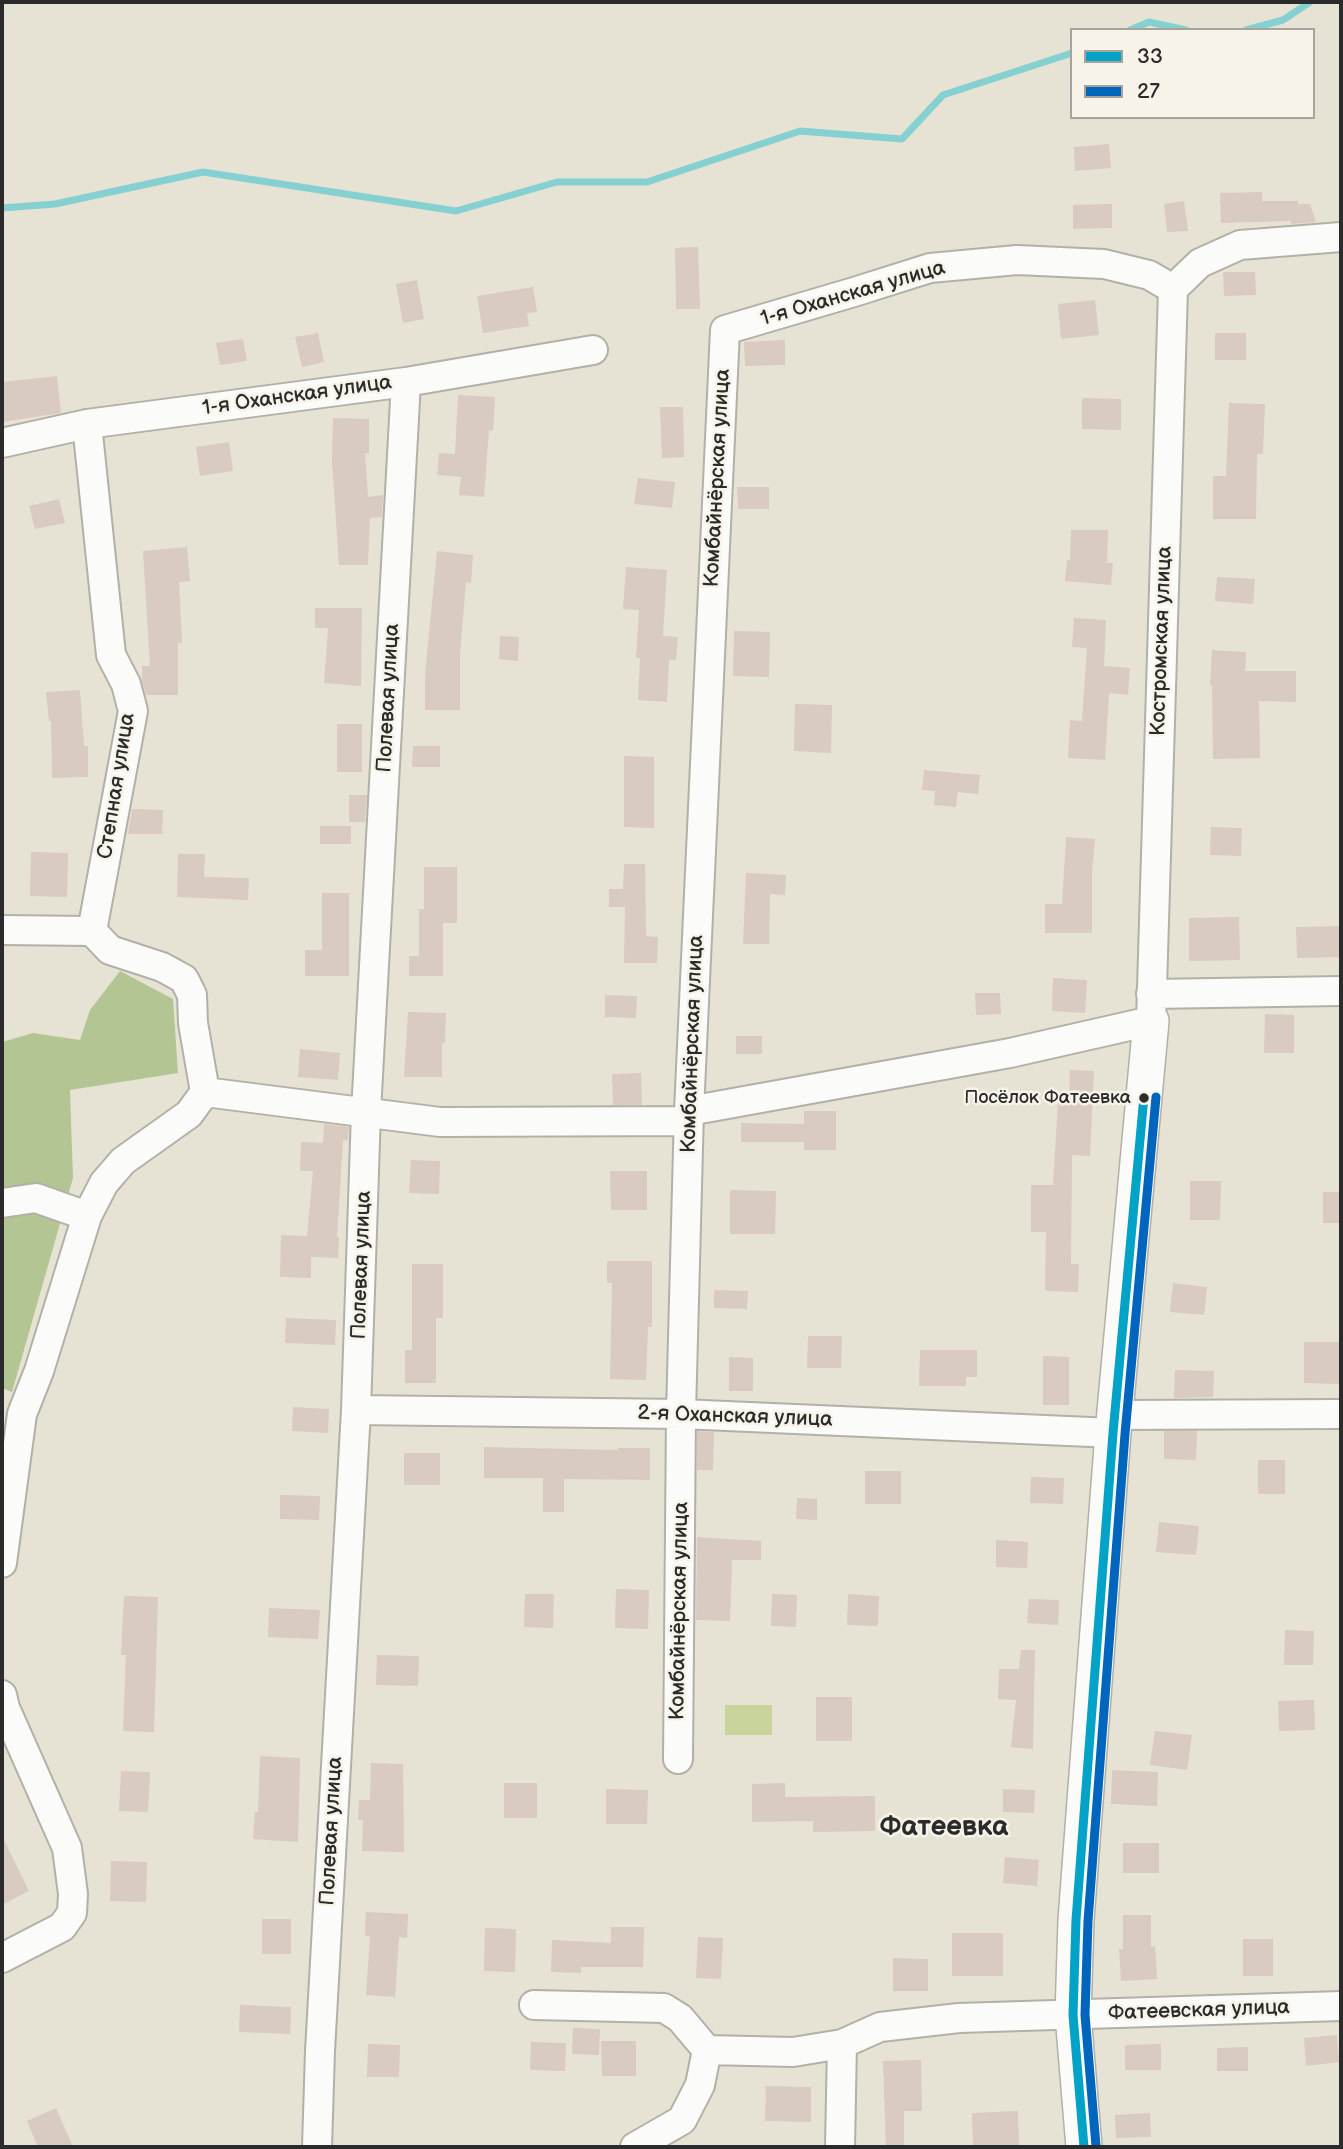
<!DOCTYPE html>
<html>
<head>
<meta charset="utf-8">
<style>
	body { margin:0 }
	#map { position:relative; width:1343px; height:2149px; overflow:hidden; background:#e7e3d4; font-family:"Balsamiq Sans",sans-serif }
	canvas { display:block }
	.frame { position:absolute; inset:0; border:4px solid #2b2b2b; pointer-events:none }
	.legend { position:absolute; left:1070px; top:28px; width:245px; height:91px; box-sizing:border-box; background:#f7f3e8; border:2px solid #a5a39c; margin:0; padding:9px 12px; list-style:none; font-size:21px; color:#2b2b2b }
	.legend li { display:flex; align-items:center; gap:14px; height:35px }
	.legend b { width:35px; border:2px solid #a5a39c }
</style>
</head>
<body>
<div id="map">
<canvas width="1343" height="2149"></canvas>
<div class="frame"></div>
<ul class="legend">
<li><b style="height:9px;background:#02a3c6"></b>33</li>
<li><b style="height:9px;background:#0065bd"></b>27</li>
</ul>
</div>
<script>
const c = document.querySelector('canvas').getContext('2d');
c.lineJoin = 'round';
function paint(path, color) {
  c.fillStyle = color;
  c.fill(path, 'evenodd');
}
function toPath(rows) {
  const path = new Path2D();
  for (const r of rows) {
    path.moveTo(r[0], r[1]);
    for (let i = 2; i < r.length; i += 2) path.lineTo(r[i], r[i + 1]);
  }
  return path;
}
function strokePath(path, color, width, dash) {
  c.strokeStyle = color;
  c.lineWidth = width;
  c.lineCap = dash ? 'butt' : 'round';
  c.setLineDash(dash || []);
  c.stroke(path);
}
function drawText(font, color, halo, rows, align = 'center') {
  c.font = font + ' "Balsamiq Sans",sans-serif';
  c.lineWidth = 5;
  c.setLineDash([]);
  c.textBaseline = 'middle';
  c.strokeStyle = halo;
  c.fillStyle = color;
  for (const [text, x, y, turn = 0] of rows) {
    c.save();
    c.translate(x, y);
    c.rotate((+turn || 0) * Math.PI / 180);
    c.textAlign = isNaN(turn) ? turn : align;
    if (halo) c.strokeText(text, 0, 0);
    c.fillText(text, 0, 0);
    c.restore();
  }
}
const green = toPath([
	[725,1705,772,1705,772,1735,725,1735]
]);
const forest = toPath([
	[120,971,173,999,178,1073,70,1090,73,1178,12,1392,2,1388,2,1042,33,1033,80,1040,90,1010]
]);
const stream = toPath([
	[1130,30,1149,22,1186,30],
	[1246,30,1283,20,1310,2],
	[2,208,55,204,203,172,456,211,557,182,647,182,800,131,902,139,943,95,1072,53]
]);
const building = toPath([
	[1109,144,1111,168,1075,171,1074,147],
	[1262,192,1262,201,1298,201,1298,204,1310,204,1316,222,1291,224,1291,221,1221,223,1220,193],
	[1184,201,1188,231,1167,232,1164,204],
	[1112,204,1112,228,1073,229,1073,205],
	[698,247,700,309,676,309,675,248],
	[1223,272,1255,272,1256,295,1224,296],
	[417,280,424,319,403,323,396,284],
	[533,287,537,312,527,313,529,326,483,333,477,296],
	[1095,300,1099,335,1061,339,1058,304],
	[318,333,324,362,302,367,295,337],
	[1215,333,1246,333,1246,360,1215,360],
	[243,339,247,361,220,365,216,343],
	[785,340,785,365,745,366,744,342],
	[57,376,61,413,2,422,2,382],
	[458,395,495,397,493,431,489,430,484,497,459,495,461,477,437,475,439,453,455,454],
	[1082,398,1121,399,1121,430,1082,429],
	[1229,403,1265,404,1263,454,1257,454,1256,519,1213,519,1213,476,1226,476],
	[660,407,683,407,684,457,662,458],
	[333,418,369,419,369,453,365,453,368,497,383,495,382,517,370,518,368,565,339,565,332,461],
	[229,442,233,471,200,476,196,447],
	[638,478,675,482,672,508,634,504],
	[737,487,769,487,769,509,738,509],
	[59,499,65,523,35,529,29,506],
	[1071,530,1108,530,1107,563,1113,563,1111,585,1065,581,1067,560,1070,560],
	[187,547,190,581,179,582,182,643,178,643,178,695,146,695,142,680,142,666,150,666,143,551],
	[437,551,473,555,471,583,466,582,460,654,460,710,425,710,425,675],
	[626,567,667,570,663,636,678,637,676,660,669,660,667,702,638,700,640,658,636,658,639,610,623,609],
	[1217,577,1255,579,1253,604,1215,601],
	[315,608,362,608,361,686,324,683,328,628,315,628],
	[1074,618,1106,620,1104,666,1130,668,1128,695,1109,693,1105,760,1068,758,1070,720,1082,721,1087,648,1072,647],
	[734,631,770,632,769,677,733,676],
	[500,636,519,637,518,661,499,659],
	[1212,650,1246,652,1245,671,1296,671,1296,702,1259,701,1260,758,1213,759,1212,685,1210,685],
	[80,690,84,746,88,746,88,777,52,778,51,721,49,721,46,692],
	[795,704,832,705,831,753,794,751],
	[337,724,362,724,362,772,337,772],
	[413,746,440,746,440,767,412,767],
	[624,756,654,757,654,828,624,827],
	[924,770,980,775,978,794,958,792,956,807,934,805,935,791,922,790],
	[349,795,367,795,365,822,349,822],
	[132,809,163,810,162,834,128,834],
	[320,826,351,826,351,844,320,844],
	[1211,827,1242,828,1241,856,1210,855],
	[1066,837,1095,839,1092,873,1092,933,1045,933,1045,904,1062,904],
	[31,852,68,853,67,897,30,896],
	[178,854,205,854,204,877,249,878,248,900,177,897],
	[624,864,645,864,646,936,658,937,657,963,624,963,625,907,609,907,609,889,623,889],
	[424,867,457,867,457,923,443,923,443,976,409,976,409,956,419,956,419,909,424,909],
	[746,873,786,875,785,895,770,894,769,944,743,944],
	[322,893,349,893,349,976,305,976,305,950,322,950],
	[1239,917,1240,960,1189,961,1189,918],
	[1339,926,1340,957,1297,958,1296,927],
	[1053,978,1087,980,1085,1013,1052,1011],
	[975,993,1000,993,1001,1014,976,1015],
	[605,995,637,996,636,1018,605,1017],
	[408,1012,446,1013,445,1043,442,1043,442,1077,404,1077],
	[1265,1014,1294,1015,1294,1053,1264,1053],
	[736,1036,762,1036,762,1054,736,1054],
	[300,1049,340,1053,338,1080,298,1077],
	[1070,1070,1094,1071,1090,1156,1072,1155,1071,1264,1079,1264,1078,1292,1045,1291,1046,1232,1031,1232,1031,1185,1053,1185,1058,1102,1069,1102],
	[641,1073,642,1105,613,1105,612,1074],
	[804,1111,836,1111,836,1150,804,1150,804,1142,741,1142,741,1123,804,1124],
	[324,1124,349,1127,348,1140,343,1140,337,1237,339,1237,338,1258,311,1257,311,1278,280,1277,281,1235,307,1236,313,1171,300,1171,301,1142,323,1143],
	[411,1160,440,1161,439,1194,409,1193],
	[610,1171,647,1171,647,1210,611,1210],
	[1190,1181,1221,1181,1220,1220,1190,1220],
	[730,1190,776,1191,775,1234,730,1234],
	[1323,1192,1341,1192,1341,1223,1323,1223],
	[607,1261,652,1261,652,1327,648,1327,646,1380,610,1379,612,1283,607,1283],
	[412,1264,443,1264,443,1318,436,1318,436,1383,405,1383,405,1350,412,1350],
	[1173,1283,1207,1287,1204,1315,1170,1312],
	[714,1290,748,1291,747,1309,714,1308],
	[286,1318,336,1320,335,1345,285,1343],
	[808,1336,842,1336,841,1368,807,1368],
	[1304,1342,1341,1342,1341,1384,1304,1383],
	[920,1350,977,1350,977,1377,966,1377,966,1386,919,1386],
	[1043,1356,1069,1357,1069,1405,1043,1405],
	[729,1357,753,1358,753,1391,729,1391],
	[1175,1370,1214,1371,1213,1397,1174,1398],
	[293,1407,329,1409,328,1433,292,1431],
	[697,1431,714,1432,713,1470,697,1470],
	[1164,1431,1197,1431,1196,1460,1164,1459],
	[484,1447,618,1450,618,1448,650,1448,650,1480,564,1479,564,1512,543,1512,543,1478,484,1478],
	[404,1453,440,1453,440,1485,404,1485],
	[1258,1460,1285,1460,1285,1494,1258,1494],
	[865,1471,901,1471,901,1504,865,1504],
	[1031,1477,1064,1478,1063,1504,1030,1503],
	[280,1495,320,1496,319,1520,280,1519],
	[797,1498,817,1499,817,1520,796,1519],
	[1159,1522,1199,1526,1196,1555,1156,1552],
	[697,1537,761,1541,761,1560,732,1560,730,1621,696,1620],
	[996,1540,1028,1542,1027,1568,996,1567],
	[616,1589,649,1590,648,1629,615,1628],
	[525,1594,554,1594,553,1628,524,1627],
	[772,1594,797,1595,796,1627,771,1626],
	[848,1594,879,1596,878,1626,847,1625],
	[124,1596,158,1597,154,1732,123,1731,126,1655,121,1655],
	[1029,1599,1059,1600,1058,1625,1027,1623],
	[269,1608,320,1610,318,1639,268,1637],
	[1285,1630,1314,1631,1313,1665,1284,1665],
	[1021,1650,1035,1650,1033,1749,1011,1747,1016,1700,998,1699,999,1669,1019,1669],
	[377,1655,419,1656,418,1686,376,1685],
	[816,1697,852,1697,852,1741,816,1741],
	[1314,1700,1315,1730,1279,1731,1278,1701],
	[1155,1731,1192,1735,1187,1770,1150,1765],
	[260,1756,300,1758,298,1842,253,1839,255,1812,258,1812],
	[371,1763,403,1764,404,1852,362,1851,363,1820,358,1820,359,1800,370,1800],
	[1112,1770,1158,1772,1157,1806,1111,1804],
	[121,1771,150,1772,148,1812,119,1811],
	[504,1783,537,1783,537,1818,504,1818],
	[785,1783,785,1797,875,1796,875,1831,813,1832,813,1821,752,1822,752,1784],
	[606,1789,648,1790,647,1824,606,1824],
	[1003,1789,1035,1790,1034,1813,1003,1812],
	[2,1836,29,1891,2,1905],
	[1123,1843,1159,1843,1159,1873,1123,1873],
	[1005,1857,1039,1860,1037,1886,1003,1883],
	[111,1861,147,1862,146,1902,110,1901],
	[366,1912,408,1914,407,1938,399,1937,395,1997,366,1995,370,1936,365,1936],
	[1123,1915,1151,1915,1151,1947,1155,1946,1157,1979,1121,1981,1119,1949,1123,1949],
	[262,1919,291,1919,291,1954,262,1954],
	[611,1927,644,1927,643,1967,581,1967,581,1973,551,1972,552,1940,611,1943],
	[485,1928,516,1929,515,1972,484,1971],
	[952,1933,1003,1933,1003,1976,952,1976],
	[698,1937,723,1938,721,1979,696,1978],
	[1243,1939,1273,1939,1273,1976,1243,1976],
	[893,1958,928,1959,928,1991,893,1991],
	[240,2005,291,2007,290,2034,239,2032],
	[573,2028,600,2029,599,2055,572,2054],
	[1337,2035,1339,2062,1306,2066,1304,2038],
	[601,2041,636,2041,636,2076,602,2076],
	[531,2042,566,2043,565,2071,530,2070],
	[368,2044,400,2045,399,2077,367,2077],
	[1161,2044,1161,2070,1125,2070,1125,2045],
	[1248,2047,1248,2071,1217,2071,1217,2048],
	[921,2060,922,2111,904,2111,904,2147,886,2147,883,2061],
	[766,2086,811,2087,811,2122,765,2121],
	[56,2108,73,2147,38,2147,27,2121],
	[1018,2111,1019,2145,973,2147,972,2113],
	[1150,2113,1151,2137,1116,2138,1115,2115]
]);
const minor = toPath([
	[1173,289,1200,263,1240,245,1341,237],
	[87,424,111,655,126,684,133,711,92,931,110,950,162,967,184,979,192,995,193,1023,205,1092],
	[2,443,87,424,406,382,593,350],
	[2,930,92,931],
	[1151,994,1341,991],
	[689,1111,1010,1053,1151,1021,1173,289],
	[2,1203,36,1198,87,1216],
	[356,1410,681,1414,1113,1433],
	[1115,1415,1341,1414],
	[2,1563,22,1414,39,1371,87,1216,104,1183,123,1161,189,1114,205,1092,440,1122,689,1121],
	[2,1695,5,1708,67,1848,73,1894,72,1913,62,1927,2,1958],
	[678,1759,681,1414,689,1111,725,330,854,292,930,268,1017,260,1104,264,1149,275,1173,289],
	[534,2005,664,2008,680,2018,707,2050,793,2052,842,2044,880,2027,959,2018,1341,2006],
	[317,2147,320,2051,356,1410,366,1112,406,382],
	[635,2147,682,2120,700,2085,707,2050],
	[840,2147,842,2044]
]);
const tertiary = toPath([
	[1084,2147,1073,2015,1076,1920,1113,1433,1151,1021]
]);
const bus1 = toPath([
	[1084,2147,1073,2015,1076,1920,1113,1433,1144,1096]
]);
const bus2 = toPath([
	[1096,2146,1085,2015,1088,1921,1125,1434,1156,1097]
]);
const markers = [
	[1144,1098,6,"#2b2b2b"]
];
const busNames = [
	["Посёлок Фатеевка",1131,1098]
];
const streetNames = [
	["1-я Оханская улица",853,294,-16],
	["1-я Оханская улица",297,396,-8],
	["Комбайнёрская улица",718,478,-87],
	["Костромская улица",1162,641,-88],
	["Полевая улица",389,698,-87],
	["Степная улица",117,786,-81],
	["Комбайнёрская улица",693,1044,-88],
	["Полевая улица",362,1265,-88],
	["2-я Оханская улица",735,1417,2],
	["Комбайнёрская улица",680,1611,-89],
	["Полевая улица",332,1831,-87],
	["Фатеевская улица",1199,2011,-2]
];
const districtNames = [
	["Фатеевка",944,1828]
];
paint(green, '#c8d49b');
paint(forest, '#b4c594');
strokePath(stream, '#85d0d1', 7);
paint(building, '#d9cac2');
strokePath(minor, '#b2b0a7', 32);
strokePath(tertiary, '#b2b0a7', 38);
strokePath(minor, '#fbfbf9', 28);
strokePath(tertiary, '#fbfbf9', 35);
strokePath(bus1, '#02a3c6', 9);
strokePath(bus2, '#0065bd', 9);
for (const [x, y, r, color] of markers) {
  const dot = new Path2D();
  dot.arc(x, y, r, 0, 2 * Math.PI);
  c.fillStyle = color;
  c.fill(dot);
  strokePath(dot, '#f7f3e8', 2.5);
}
drawText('19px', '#2b2b2b', '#f7f3e8', busNames, 'right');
drawText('21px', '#2b2b2b', '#f7f3e8', streetNames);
drawText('bold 28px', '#2b2b2b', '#f7f3e8', districtNames);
</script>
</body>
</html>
